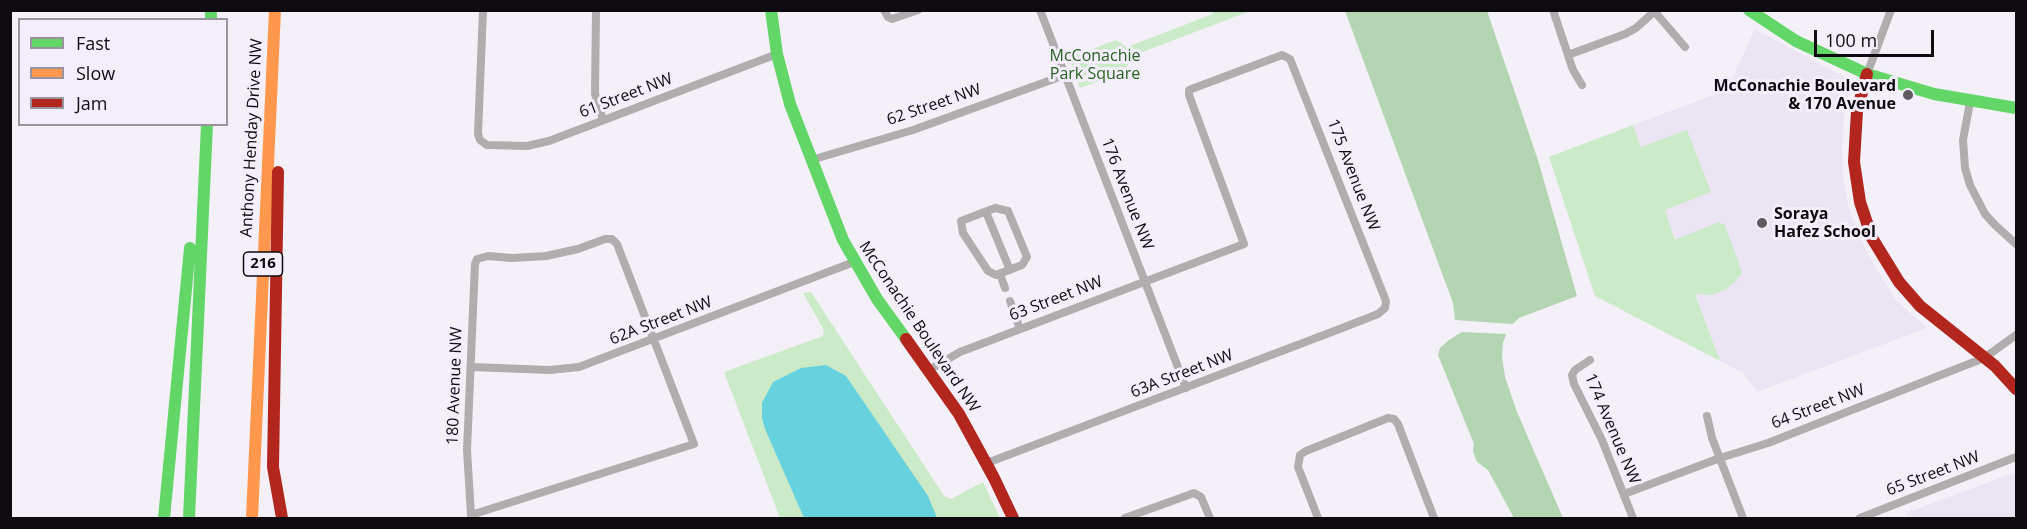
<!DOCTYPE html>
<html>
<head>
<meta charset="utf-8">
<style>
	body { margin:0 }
	#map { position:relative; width:2027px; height:529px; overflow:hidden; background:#f4f0f8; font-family:"Open Sans",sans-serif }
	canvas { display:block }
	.frame { position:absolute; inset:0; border:12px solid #0d0b0f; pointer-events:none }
	.legend { position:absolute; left:18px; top:18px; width:210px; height:108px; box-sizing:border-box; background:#f4edfb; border:2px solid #98939d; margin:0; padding:8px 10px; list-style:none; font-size:18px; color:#0d0b0f }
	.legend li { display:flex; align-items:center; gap:12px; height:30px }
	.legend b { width:30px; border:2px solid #98939d }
	.scale { position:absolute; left:1814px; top:30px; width:120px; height:27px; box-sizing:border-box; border:3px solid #0d0b0f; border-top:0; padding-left:8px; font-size:18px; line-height:21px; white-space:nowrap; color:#0d0b0f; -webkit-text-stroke:4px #f4edfb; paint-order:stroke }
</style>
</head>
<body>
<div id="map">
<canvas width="2027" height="529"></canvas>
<div class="frame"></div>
<ul class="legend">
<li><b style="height:8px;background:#63d668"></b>Fast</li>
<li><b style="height:8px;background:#ff974d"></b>Slow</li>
<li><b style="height:8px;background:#b3261e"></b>Jam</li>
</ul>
<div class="scale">100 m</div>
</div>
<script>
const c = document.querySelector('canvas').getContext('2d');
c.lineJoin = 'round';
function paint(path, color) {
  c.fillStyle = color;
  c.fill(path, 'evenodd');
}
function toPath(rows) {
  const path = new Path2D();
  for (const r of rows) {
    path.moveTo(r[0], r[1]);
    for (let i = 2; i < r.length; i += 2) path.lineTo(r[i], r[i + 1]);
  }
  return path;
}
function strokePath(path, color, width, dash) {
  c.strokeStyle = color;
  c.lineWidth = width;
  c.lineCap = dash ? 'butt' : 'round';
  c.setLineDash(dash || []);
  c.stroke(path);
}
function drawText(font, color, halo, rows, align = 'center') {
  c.font = font + ' "Open Sans",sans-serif';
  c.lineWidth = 6;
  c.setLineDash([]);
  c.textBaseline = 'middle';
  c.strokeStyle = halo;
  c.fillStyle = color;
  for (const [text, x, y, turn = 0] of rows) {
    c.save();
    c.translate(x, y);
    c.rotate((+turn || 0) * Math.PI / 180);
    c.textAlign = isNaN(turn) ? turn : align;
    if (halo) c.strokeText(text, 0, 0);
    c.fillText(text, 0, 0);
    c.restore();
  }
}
const built = toPath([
	[1755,29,1852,81,1844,116,1842,150,1843,178,1849,208,1860,238,1875,267,1896,300,1927,328,1757,392,1742,372,1720,361,1633,125,1727,90],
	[2016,472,2016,518,1908,518,1906,513]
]);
const green = toPath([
	[1223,10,1250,11,1132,56,1125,71,1080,88,1069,58,1116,40,1127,47,1213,14,1212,11],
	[1633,125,1641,147,1687,130,1711,192,1665,210,1675,240,1719,222,1725,225,1742,272,1735,282,1725,290,1712,295,1695,294,1720,361,1595,296,1549,157],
	[811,292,944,496,951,499,983,482,1000,518,780,518,724,372,823,336,824,330,803,293]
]);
const forest = toPath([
	[1345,11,1487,11,1538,160,1577,296,1519,318,1513,324,1455,320,1453,303],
	[1462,332,1506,334,1503,343,1502,357,1505,377,1517,412,1563,518,1514,518,1488,470,1477,462,1473,451,1474,444,1438,355,1440,348,1449,340]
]);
const water = toPath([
	[826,365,846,376,928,496,937,518,804,518,765,429,762,418,762,403,773,382,801,368]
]);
const street = toPath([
	[483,10,478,134,480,140,487,145,527,146,549,141,777,54],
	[596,10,595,94,603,120],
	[884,10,888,17,892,19,918,10],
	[1040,10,1186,388],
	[1553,10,1573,70,1582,85],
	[1655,12,1685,47],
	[1568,55,1625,34,1636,28,1656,10],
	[1867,74,1891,10],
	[1970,102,1963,140,1965,168,1970,185,1985,214,1995,225,2016,244],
	[811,160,913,130,1065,75],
	[995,208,1008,211,1027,257,1022,265,996,275,988,271,963,233,961,221,995,208],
	[986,212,1010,270],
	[605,239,612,239,617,244,694,444,471,515,467,450,475,264,477,259,488,256,512,258,546,256,578,249,605,239],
	[1000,274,1005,288],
	[1010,301,1020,329],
	[1590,360,1575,370,1572,375,1574,384,1602,440,1633,518],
	[472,367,550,370,579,367,854,262],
	[929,370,960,352,1244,244,1189,95,1189,90,1282,55,1290,59,1386,301,1385,308,1378,314,1337,330,987,463],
	[1707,416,1712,438,1743,518],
	[1624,494,1720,458,1768,443,1984,358,2016,335],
	[1125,518,1194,493,1201,497,1210,518],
	[1318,518,1298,467,1300,455,1306,451,1388,418,1394,419,1398,424,1434,518],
	[1860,518,2016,457]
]);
const fast = toPath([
	[211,10,211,20],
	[771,10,777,54,790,104,843,240,877,299,906,339],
	[1749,10,1796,41,1867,74,1934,94,2016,108],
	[164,518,190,248],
	[189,518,207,124]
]);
const slow = toPath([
	[252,518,275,10]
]);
const jam = toPath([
	[1867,74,1857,111,1854,162,1860,202,1872,238,1899,282,1920,306,1995,366,2016,389],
	[278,172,273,467,282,518],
	[906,339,959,414,994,478,1013,518]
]);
const markers = [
	[1908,95,6,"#5e5b61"],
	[1762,223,6,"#5e5b61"]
];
const shields = [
	[263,264,39]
];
const shieldNames = [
	["216",263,264]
];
const parkNames = [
	["McConachie",1095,56],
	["Park Square",1095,74]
];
const poiNames = [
	["McConachie Boulevard",1896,86],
	["& 170 Avenue",1896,104],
	["Soraya",1774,214,"left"],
	["Hafez School",1774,232,"left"]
];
const streetNames = [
	["61 Street NW",626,96,-21],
	["62 Street NW",934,105,-19],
	["Anthony Henday Drive NW",252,138,-87],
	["175 Avenue NW",1353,175,69],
	["176 Avenue NW",1127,194,69],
	["63 Street NW",1056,299,-21],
	["62A Street NW",661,321,-21],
	["McConachie Boulevard NW",919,327,56],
	["63A Street NW",1182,374,-21],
	["180 Avenue NW",455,386,-88],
	["64 Street NW",1818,407,-21],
	["174 Avenue NW",1612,429,67],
	["65 Street NW",1933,474,-21]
];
paint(built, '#ebe4f2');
paint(green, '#caeac8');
paint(forest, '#b4d5b1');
paint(water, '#67d1dd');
strokePath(street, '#afadad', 8);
strokePath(fast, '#63d668', 12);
strokePath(slow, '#ff974d', 12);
strokePath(jam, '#b3261e', 12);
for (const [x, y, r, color] of markers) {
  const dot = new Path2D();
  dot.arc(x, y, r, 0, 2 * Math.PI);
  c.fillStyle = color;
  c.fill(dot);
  strokePath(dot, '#f4edfb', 2);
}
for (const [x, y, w] of shields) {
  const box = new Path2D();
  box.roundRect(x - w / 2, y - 12, w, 24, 4.5);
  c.fillStyle = '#f4edfb';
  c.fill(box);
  strokePath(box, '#0d0b0f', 1.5);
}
drawText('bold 15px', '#0d0b0f', null, shieldNames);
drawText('16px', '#24631e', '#f4edfb', parkNames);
drawText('bold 16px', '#0d0b0f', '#f4edfb', poiNames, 'right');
drawText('16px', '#0d0b0f', '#f4edfb', streetNames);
</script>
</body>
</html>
